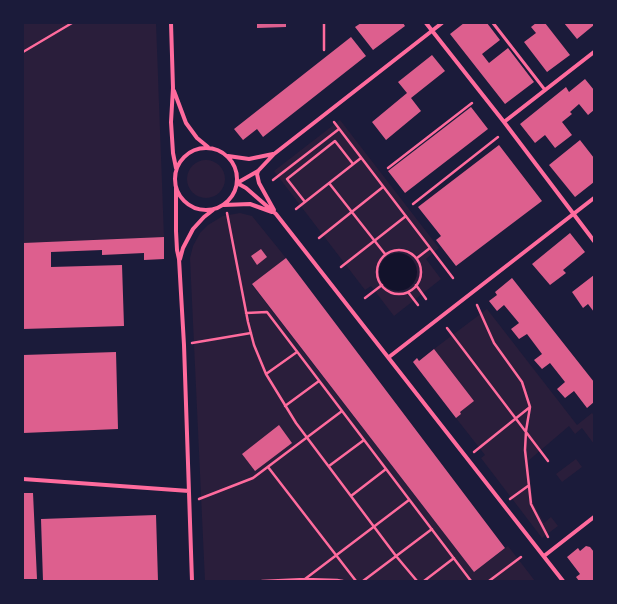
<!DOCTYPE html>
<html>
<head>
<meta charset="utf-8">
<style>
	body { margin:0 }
	#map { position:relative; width:617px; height:604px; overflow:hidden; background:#1b1b3a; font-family:"DejaVu Sans",sans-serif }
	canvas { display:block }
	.frame { position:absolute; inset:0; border:24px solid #1b1b3a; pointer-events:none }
</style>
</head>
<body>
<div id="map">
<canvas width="617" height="604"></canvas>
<div class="frame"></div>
</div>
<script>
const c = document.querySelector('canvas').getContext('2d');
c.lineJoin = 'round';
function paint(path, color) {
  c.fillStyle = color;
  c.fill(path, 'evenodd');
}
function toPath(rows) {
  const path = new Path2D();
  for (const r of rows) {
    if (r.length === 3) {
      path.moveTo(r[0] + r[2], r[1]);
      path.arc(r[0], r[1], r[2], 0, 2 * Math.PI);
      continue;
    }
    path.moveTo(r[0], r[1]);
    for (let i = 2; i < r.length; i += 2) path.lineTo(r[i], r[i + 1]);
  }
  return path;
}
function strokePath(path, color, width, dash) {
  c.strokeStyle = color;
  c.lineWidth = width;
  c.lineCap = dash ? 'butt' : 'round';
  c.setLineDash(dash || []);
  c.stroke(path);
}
const green = toPath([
	[23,23,156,23,164,237,23,243],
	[340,120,439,248,426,259,441,279,394,316,371,286,365,290,274,171],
	[206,179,19],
	[240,213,252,216,286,258,252,285,474,572,508,546,535,581,205,581,190,258,193,246,200,233,208,225,223,216],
	[487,309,577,425,592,413,594,416,594,444,582,428,575,434,569,426,528,461,533,503,544,523,551,517,558,526,542,538,481,458,485,455,456,418,461,414,460,412,474,401,434,349],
	[576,459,582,467,562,482,556,474]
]);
const water = toPath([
	[398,272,19]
]);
const building = toPath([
	[257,23,286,23,286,27,257,28],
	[361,23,403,23,405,26,373,50,355,27],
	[464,23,487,23,500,40,482,54,489,63,508,48,534,82,505,104,450,34],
	[536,23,545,23,570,55,547,72,524,42,536,33,531,27],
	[564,23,594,23,594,25,577,39],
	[351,37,366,56,263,137,257,129,243,140,234,129],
	[432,55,445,71,411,98,421,111,386,140,372,122,407,93,398,82],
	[585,79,594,90,594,110,588,115,579,104,570,112,572,114,562,122,572,135,555,148,545,135,535,143,520,124,566,87,569,92],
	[471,107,488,129,405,193,388,171],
	[580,140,594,158,594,182,575,197,549,165],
	[499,145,542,201,456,266,436,240,441,236,418,207],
	[570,233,585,252,563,270,566,273,550,285,532,264],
	[164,237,164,259,144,260,144,253,102,255,102,250,51,252,51,267,122,265,124,326,23,329,23,243],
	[261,249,267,257,257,265,251,256],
	[286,258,505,548,474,572,252,284],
	[594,275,594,312,588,304,583,308,572,292],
	[512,278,594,382,594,402,587,408,574,391,565,398,557,389,565,382,550,363,542,369,534,360,542,354,527,334,519,339,511,329,519,323,504,305,497,311,489,301,497,295,495,292],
	[434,349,474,401,460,412,461,414,456,418,413,362,417,358,419,361],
	[116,352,118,429,23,433,23,355],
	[279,425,292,443,255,471,242,454],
	[23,493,33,493,37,579,23,579],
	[156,515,158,581,43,581,41,519],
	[586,546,590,547,594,552,594,581,579,581,576,577,580,574,567,557,578,548,580,551]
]);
const path = toPath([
	[324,23,324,50],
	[23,52,72,23],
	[334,122,453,278],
	[388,168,472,103],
	[273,180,339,129],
	[329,183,385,254],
	[305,202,287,179,335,141,353,164],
	[413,204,498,137],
	[296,209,361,158],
	[227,213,248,322,254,345,266,374,296,423,396,556,417,581],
	[319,238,383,187],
	[399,272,22],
	[417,258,430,248],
	[341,267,406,216],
	[416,285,426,299],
	[408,292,418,305],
	[365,298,382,285],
	[477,305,494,343,522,382,530,407,526,431,525,450,531,504,548,537],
	[246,313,267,312,471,581],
	[447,328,548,461],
	[192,343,251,333],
	[266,374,297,352],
	[285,406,319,381],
	[474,452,530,407],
	[329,466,364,440],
	[268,467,356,581],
	[351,496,386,469],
	[199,499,253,478,342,411],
	[510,499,528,486],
	[305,579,409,500],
	[262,581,305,579,337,580,343,581],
	[363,581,432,529],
	[424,581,454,558],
	[489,581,521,557]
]);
const service = toPath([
	[493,23,545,90]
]);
const minor = toPath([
	[171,23,173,88,171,122,173,153,176,168],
	[426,23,504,122,594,241],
	[174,91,186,123,197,138,208,147],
	[504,122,594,52],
	[206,179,31],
	[228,156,249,159,273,154],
	[258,171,257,174,259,183,274,210],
	[237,183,246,188,276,214,563,581],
	[237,183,258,171,274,154,442,23],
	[176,187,176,231,177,250,179,259,184,345,192,581],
	[224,205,250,204,272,212],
	[180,259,183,248,193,229,204,217,213,210],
	[389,357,594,198],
	[23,479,189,491],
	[544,556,594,517]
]);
paint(green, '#2a1e3b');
paint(water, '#12122b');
paint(building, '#dd5f8e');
strokePath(path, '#ff6b9d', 2.5);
strokePath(service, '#ff6b9d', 3);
strokePath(minor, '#ff6b9d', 4);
</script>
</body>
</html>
